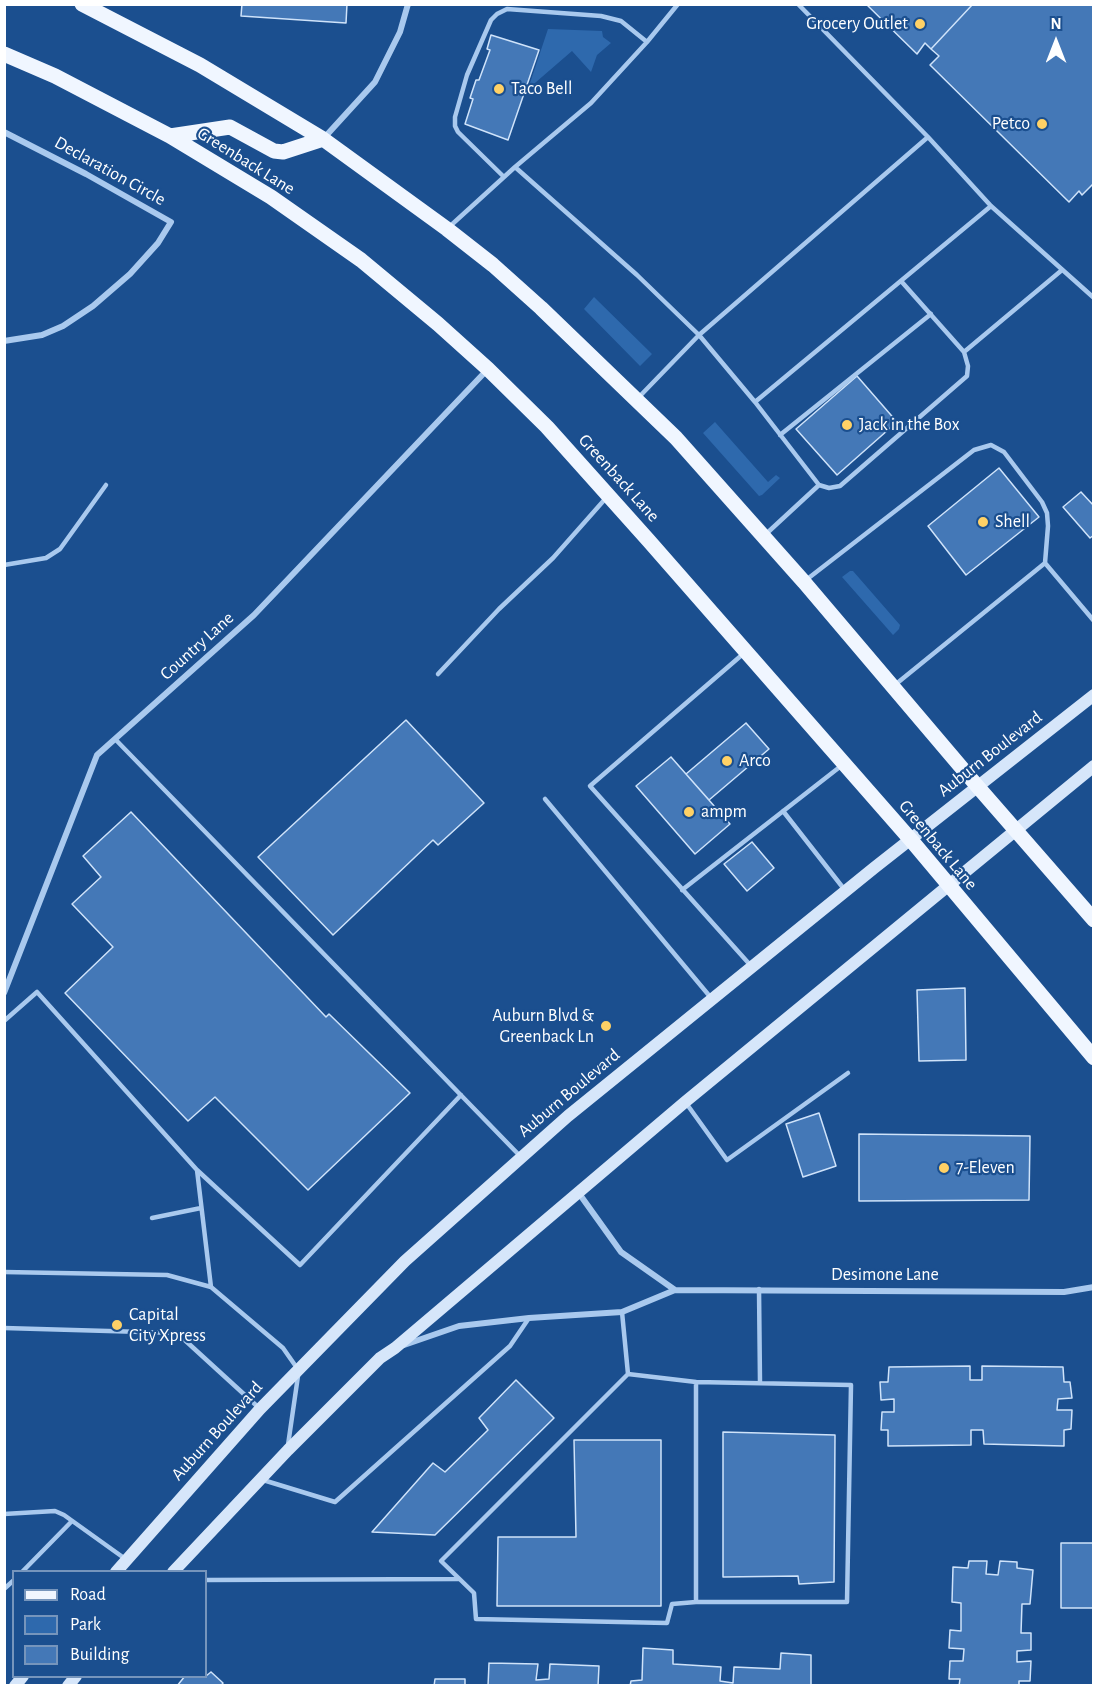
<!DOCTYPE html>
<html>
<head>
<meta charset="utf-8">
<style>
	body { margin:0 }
	#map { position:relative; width:1098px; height:1690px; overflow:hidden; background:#1b4f8f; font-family:"Alegreya Sans",sans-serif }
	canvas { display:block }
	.frame { position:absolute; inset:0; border:6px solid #fff; pointer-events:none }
	.legend { position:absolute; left:12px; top:1570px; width:195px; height:108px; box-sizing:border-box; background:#1b4f8f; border:2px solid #7695bc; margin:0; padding:8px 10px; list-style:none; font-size:18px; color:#fff }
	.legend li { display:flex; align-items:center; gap:12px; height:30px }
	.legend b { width:30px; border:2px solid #7695bc }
	.north { position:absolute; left:1026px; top:12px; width:60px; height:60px; -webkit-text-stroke:4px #1b4f8f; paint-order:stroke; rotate:0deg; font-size:16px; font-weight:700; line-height:24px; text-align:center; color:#fff }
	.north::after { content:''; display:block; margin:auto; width:21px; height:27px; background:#fff; clip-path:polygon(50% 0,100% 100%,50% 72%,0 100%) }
</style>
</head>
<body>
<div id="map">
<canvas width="1098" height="1690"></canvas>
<div class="frame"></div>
<ul class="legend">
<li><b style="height:8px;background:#f0f6ff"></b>Road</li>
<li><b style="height:16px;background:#2e69ad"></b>Park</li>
<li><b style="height:16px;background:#4478b7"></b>Building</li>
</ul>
<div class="north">N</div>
</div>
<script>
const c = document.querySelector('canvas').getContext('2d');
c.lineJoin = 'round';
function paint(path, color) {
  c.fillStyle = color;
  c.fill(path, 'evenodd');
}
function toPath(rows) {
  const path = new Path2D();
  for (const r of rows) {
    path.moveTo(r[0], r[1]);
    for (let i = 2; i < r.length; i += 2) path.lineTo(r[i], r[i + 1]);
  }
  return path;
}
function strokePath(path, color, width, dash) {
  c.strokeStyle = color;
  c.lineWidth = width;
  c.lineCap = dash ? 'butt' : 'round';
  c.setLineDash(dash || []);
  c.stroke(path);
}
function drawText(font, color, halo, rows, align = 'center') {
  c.font = font + ' "Alegreya Sans",sans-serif';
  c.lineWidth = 4.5;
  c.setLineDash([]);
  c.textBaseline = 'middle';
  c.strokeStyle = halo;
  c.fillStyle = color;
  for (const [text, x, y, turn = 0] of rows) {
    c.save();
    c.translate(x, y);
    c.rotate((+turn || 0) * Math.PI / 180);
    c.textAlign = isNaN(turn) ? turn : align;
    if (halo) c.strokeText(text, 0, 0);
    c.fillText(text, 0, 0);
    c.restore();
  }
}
const green = toPath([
	[548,29,602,31,603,37,611,43,597,55,591,72,572,51,528,89],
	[594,297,652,354,640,366,584,309],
	[715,422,768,482,776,475,780,478,762,495,759,496,703,433],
	[850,571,853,571,900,625,899,629,893,635,842,577]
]);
const building = toPath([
	[242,4,347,4,346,23,241,16,242,4],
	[866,4,973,4,931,49,925,43,917,54,866,4],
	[973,4,1094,4,1094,183,1082,195,1079,191,1069,202,930,65,939,56,931,49,973,4],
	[491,35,539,50,508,140,465,124,473,99,470,98,476,80,479,80,490,50,487,49,491,35],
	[857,376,897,422,837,475,796,429,857,376],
	[999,468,1039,517,966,575,928,526,999,468],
	[1081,492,1094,506,1094,535,1090,538,1063,507,1081,492],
	[406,720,484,803,438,845,433,840,333,935,258,857,406,720],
	[746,723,769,749,709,800,686,774,746,723],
	[671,757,730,824,695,854,636,786,671,757],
	[131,812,326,1017,329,1014,410,1093,308,1190,215,1097,188,1121,65,993,113,947,72,904,101,877,83,856,131,812],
	[752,842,774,868,747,891,724,864,752,842],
	[965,988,966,1060,919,1061,917,990,965,988],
	[819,1113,836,1166,803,1177,786,1124,819,1113],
	[859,1134,1030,1136,1029,1200,859,1201,859,1134],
	[970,1366,970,1380,982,1380,982,1366,1063,1367,1064,1382,1070,1382,1072,1398,1058,1399,1057,1410,1072,1410,1071,1429,1064,1430,1064,1446,984,1444,983,1430,971,1430,971,1445,888,1446,888,1430,881,1430,882,1412,894,1412,894,1399,881,1400,880,1382,888,1382,889,1367,970,1366],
	[516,1380,554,1418,435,1535,372,1532,433,1463,445,1472,488,1430,479,1418,516,1380],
	[723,1432,835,1435,834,1582,799,1584,798,1576,723,1577,723,1432],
	[574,1440,661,1440,661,1606,497,1606,498,1537,576,1537,574,1440],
	[1061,1543,1094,1543,1094,1608,1061,1608,1061,1543],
	[969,1561,987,1561,986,1574,998,1575,1000,1561,1017,1562,1017,1568,1033,1570,1030,1604,1022,1604,1021,1633,1031,1633,1031,1650,1017,1651,1017,1662,1031,1661,1030,1681,1019,1681,1019,1686,959,1686,960,1679,949,1679,950,1661,963,1661,964,1649,949,1648,950,1630,961,1631,961,1603,952,1602,953,1567,968,1568,969,1561],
	[643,1648,673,1650,673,1664,721,1667,720,1681,733,1683,734,1667,780,1669,781,1653,811,1655,811,1686,630,1686,631,1681,642,1680,643,1648],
	[489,1663,538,1664,536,1680,549,1679,550,1664,599,1666,598,1686,488,1686,489,1663],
	[211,1672,223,1683,221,1686,177,1686,185,1676,206,1676,211,1672],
	[435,1679,465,1679,465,1686,434,1686,435,1679]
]);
const lane = toPath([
	[798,4,928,137,991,206,1094,298],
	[515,167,637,275,699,335,755,402,819,485,829,488,840,486,967,376,968,366,964,352,901,281],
	[504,177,458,132,455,126,455,117,467,75,491,20,497,14,507,9,601,16,621,21,647,42],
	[448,228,515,167,591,103,647,42,678,4],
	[964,352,1062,270],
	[639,397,699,335,928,137],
	[755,402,991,206],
	[780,435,931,314],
	[766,534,819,485],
	[4,565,46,558,60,549,106,485],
	[806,580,974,450,991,445,1004,452,1042,502,1047,513,1048,526,1045,563],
	[743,654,590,786,752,967],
	[438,674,499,609,553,558,606,498],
	[896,684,1045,563,1094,621],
	[115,739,521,1157],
	[545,799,712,999],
	[783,811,844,889],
	[682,890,841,766],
	[4,1021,37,992,197,1170,211,1287],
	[686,1103,727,1160,848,1073],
	[197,1170,300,1265,461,1095],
	[152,1218,201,1208],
	[4,1272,167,1275,211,1287,283,1348,297,1368],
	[759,1289,760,1383],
	[622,1312,628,1374,441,1561,474,1593,476,1619,667,1623,672,1604,696,1602,696,1382,628,1374],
	[4,1328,177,1333,258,1407],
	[696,1382,851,1385,847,1602,696,1602],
	[288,1445,298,1376],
	[263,1480,335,1502,510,1346,529,1318],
	[4,1514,55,1511,64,1515,124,1558],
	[22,1572,72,1521],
	[206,1580,458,1579],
	[4,1589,14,1580]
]);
const street = toPath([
	[4,132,86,174,171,222,158,243,130,274,93,306,63,326,42,335,4,341],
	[324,138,375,82,400,32,408,4],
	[4,993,97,755,254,615,487,370],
	[578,1192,621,1252,675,1290],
	[404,1345,459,1326,529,1318,622,1312,675,1290,1064,1292,1094,1287]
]);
const secondary = toPath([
	[116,1572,260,1409,405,1261,568,1116,874,868,1094,695],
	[173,1572,288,1450,380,1358,395,1348,685,1102,1094,766],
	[15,1686,23,1676],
	[68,1686,76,1676]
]);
const primary = toPath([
	[82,4,200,65,323,139,447,229,493,265,541,308,676,438,804,582,978,787,1094,920],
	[4,54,55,76,170,136,271,197,361,260,438,324,488,369,547,427,649,541,911,840,1094,1058],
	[170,136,230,127,274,151,283,152,323,139]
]);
const markers = [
	[920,24,6,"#ffd166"],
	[499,89,6,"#ffd166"],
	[1042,124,6,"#ffd166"],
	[847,425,6,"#ffd166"],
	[983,522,6,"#ffd166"],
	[727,761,6,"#ffd166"],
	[689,812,6,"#ffd166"],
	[606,1026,6,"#ffd166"],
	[944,1168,6,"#ffd166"],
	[117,1325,6,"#ffd166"]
];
const poiNames = [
	["Grocery Outlet",908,24,"right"],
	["Taco Bell",511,89],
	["Petco",1030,124,"right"],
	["Jack in the Box",859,425],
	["Shell",995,522],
	["Arco",739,761],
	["ampm",701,812],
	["Auburn Blvd &",594,1016,"right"],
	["Greenback Ln",594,1037,"right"],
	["7-Eleven",956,1168],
	["Capital",129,1315],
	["City Xpress",129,1336]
];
const streetNames = [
	["Greenback Lane",246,161,32],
	["Declaration Circle",110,171,29],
	["Greenback Lane",619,478,48],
	["Country Lane",197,646,-42],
	["Auburn Boulevard",990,754,-38],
	["Greenback Lane",938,845,50],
	["Auburn Boulevard",569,1093,-40],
	["Desimone Lane",885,1275],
	["Auburn Boulevard",217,1431,-48]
];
paint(green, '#2e69ad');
paint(building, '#4478b7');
strokePath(building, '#cfe3fa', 1.5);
strokePath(lane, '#a9c9ee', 4.5);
strokePath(street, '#a9c9ee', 6);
strokePath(secondary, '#d6e6fa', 12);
strokePath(primary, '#f0f6ff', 15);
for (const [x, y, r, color] of markers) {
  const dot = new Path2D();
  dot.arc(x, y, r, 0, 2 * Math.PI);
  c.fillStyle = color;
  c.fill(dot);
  strokePath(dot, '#1b4f8f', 2);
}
drawText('18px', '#fff', '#1b4f8f', poiNames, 'left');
drawText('18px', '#fff', '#1b4f8f', streetNames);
</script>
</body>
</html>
